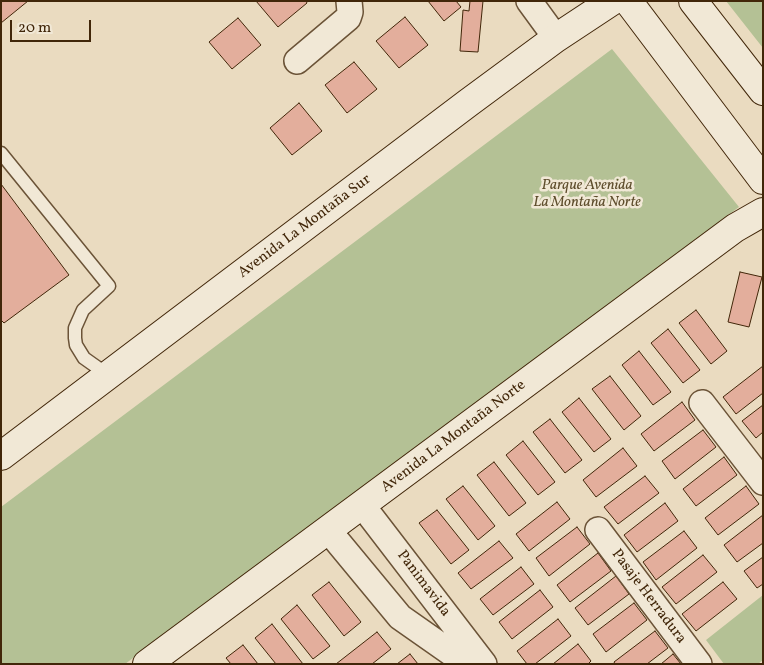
<!DOCTYPE html>
<html>
<head>
<meta charset="utf-8">
<style>
	body { margin:0 }
	#map { position:relative; width:764px; height:665px; overflow:hidden; background:#eadbc0; font-family:Vollkorn,serif }
	canvas { display:block }
	.frame { position:absolute; inset:0; border:2px solid #412609; pointer-events:none }
	.scale { position:absolute; left:10px; top:20px; width:81px; height:22px; box-sizing:border-box; border:2px solid #412609; border-top:0; padding-left:6px; font-size:15px; line-height:18px; white-space:nowrap; color:#412609; -webkit-text-stroke:4px #f1e8d6; paint-order:stroke }
</style>
</head>
<body>
<div id="map">
<canvas width="764" height="665"></canvas>
<div class="frame"></div>
<div class="scale">20 m</div>
</div>
<script>
const c = document.querySelector('canvas').getContext('2d');
c.lineJoin = 'round';
function paint(path, color) {
  c.fillStyle = color;
  c.fill(path, 'evenodd');
}
function toPath(rows) {
  const path = new Path2D();
  for (const r of rows) {
    path.moveTo(r[0], r[1]);
    for (let i = 2; i < r.length; i += 2) path.lineTo(r[i], r[i + 1]);
  }
  return path;
}
function strokePath(path, color, width, dash) {
  c.strokeStyle = color;
  c.lineWidth = width;
  c.lineCap = dash ? 'butt' : 'round';
  c.setLineDash(dash || []);
  c.stroke(path);
}
function drawText(font, color, halo, rows, align = 'center') {
  c.font = font + ' Vollkorn,serif';
  c.lineWidth = 5;
  c.setLineDash([]);
  c.textBaseline = 'middle';
  c.strokeStyle = halo;
  c.fillStyle = color;
  for (const [text, x, y, turn = 0] of rows) {
    c.save();
    c.translate(x, y);
    c.rotate((+turn || 0) * Math.PI / 180);
    c.textAlign = isNaN(turn) ? turn : align;
    if (halo) c.strokeText(text, 0, 0);
    c.fillText(text, 0, 0);
    c.restore();
  }
}
const green = toPath([
	[726,1,763,1,763,48],
	[612,49,739,207,125,664,1,664,1,507],
	[763,595,763,660,758,664,724,664,706,640]
]);
const building = toPath([
	[1,1,28,1,1,23,1,1],
	[256,1,306,1,307,3,278,27,256,1],
	[428,1,456,1,461,7,444,21,428,1],
	[470,1,483,1,478,52,460,51,463,10,469,11,470,1],
	[405,17,428,45,399,68,376,41,405,17],
	[238,18,261,45,232,69,209,42,238,18],
	[354,62,377,89,347,113,325,85,354,62],
	[299,103,322,131,292,155,270,128,299,103],
	[1,184,69,275,4,323,1,320,1,184],
	[740,272,762,277,749,327,728,322,740,272],
	[696,310,727,351,711,364,679,323,696,310],
	[668,329,700,370,683,383,651,343,668,329],
	[639,351,671,392,653,405,622,365,639,351],
	[763,366,763,393,736,414,723,397,763,366],
	[610,376,641,416,624,430,592,389,610,376],
	[579,398,611,439,594,452,562,412,579,398],
	[682,402,695,420,654,451,641,434,682,402],
	[763,405,763,432,756,438,742,421,763,405],
	[550,419,582,460,565,473,533,432,550,419],
	[703,430,716,447,675,479,662,461,703,430],
	[523,441,555,482,538,495,506,455,523,441],
	[623,448,637,466,596,497,583,480,623,448],
	[724,457,737,475,696,506,683,489,724,457],
	[494,462,526,503,509,516,477,475,494,462],
	[645,476,659,493,618,524,604,507,645,476],
	[463,486,495,526,478,540,446,499,463,486],
	[746,486,759,504,718,535,705,518,746,486],
	[557,502,570,519,529,551,516,534,557,502],
	[665,503,678,521,637,552,624,535,665,503],
	[437,510,469,550,451,564,419,523,437,510],
	[763,515,763,543,737,562,724,545,763,515],
	[577,527,590,544,549,576,536,558,577,527],
	[684,531,697,548,656,580,643,562,684,531],
	[499,541,513,558,471,589,458,573,499,541],
	[598,553,611,571,570,602,557,585,598,553],
	[703,555,717,572,676,604,662,587,703,555],
	[763,557,763,584,757,588,744,571,763,557],
	[521,567,534,584,493,615,480,599,521,567],
	[616,576,629,594,588,625,575,608,616,576],
	[329,582,361,622,344,636,312,595,329,582],
	[723,582,737,599,696,631,682,614,723,582],
	[540,590,553,607,512,639,499,622,540,590],
	[634,603,647,620,606,652,593,634,634,603],
	[297,605,330,646,313,659,281,619,297,605],
	[558,619,571,636,535,664,527,664,517,651,558,619],
	[272,624,303,664,276,664,255,638,272,624],
	[655,631,668,648,647,664,615,664,614,662,655,631],
	[377,632,391,649,372,664,336,664,377,632],
	[578,644,591,661,588,664,553,664,578,644],
	[243,645,258,664,231,664,226,658,243,645],
	[410,654,418,664,397,664,410,654],
	[673,654,681,664,661,664,673,654]
]);
const lane = toPath([
	[1,153,109,286,83,310,75,328,75,338,76,345,84,358,108,375]
]);
const street = toPath([
	[529,1,556,38],
	[297,61,348,18,350,12,349,1],
	[702,403,763,482],
	[362,505,484,664],
	[328,530,400,617,467,664],
	[598,530,699,664]
]);
const secondary = toPath([
	[628,1,763,180],
	[693,1,763,91],
	[1,456,468,103,556,38,612,1],
	[147,664,735,228,763,212]
]);
const parkNames = [
	["Parque Avenida",587,186],
	["La Montaña Norte",587,203]
];
const streetNames = [
	["Avenida La Montaña Sur",305,227,-37],
	["Avenida La Montaña Norte",454,437,-37],
	["Panimavida",423,584,53],
	["Pasaje Herradura",648,597,53]
];
paint(green, '#b4c195');
paint(building, '#e3ae9c');
strokePath(building, '#412609', 1);
strokePath(lane, '#6b5337', 15);
strokePath(street, '#6b5337', 28);
strokePath(secondary, '#412609', 30);
strokePath(lane, '#f1e8d6', 12);
strokePath(street, '#f1e8d6', 25);
strokePath(secondary, '#f1e8d6', 28);
drawText('italic 15px', '#5e4d2c', '#f1e8d6', parkNames);
drawText('15px', '#412609', '#f1e8d6', streetNames);
</script>
</body>
</html>
